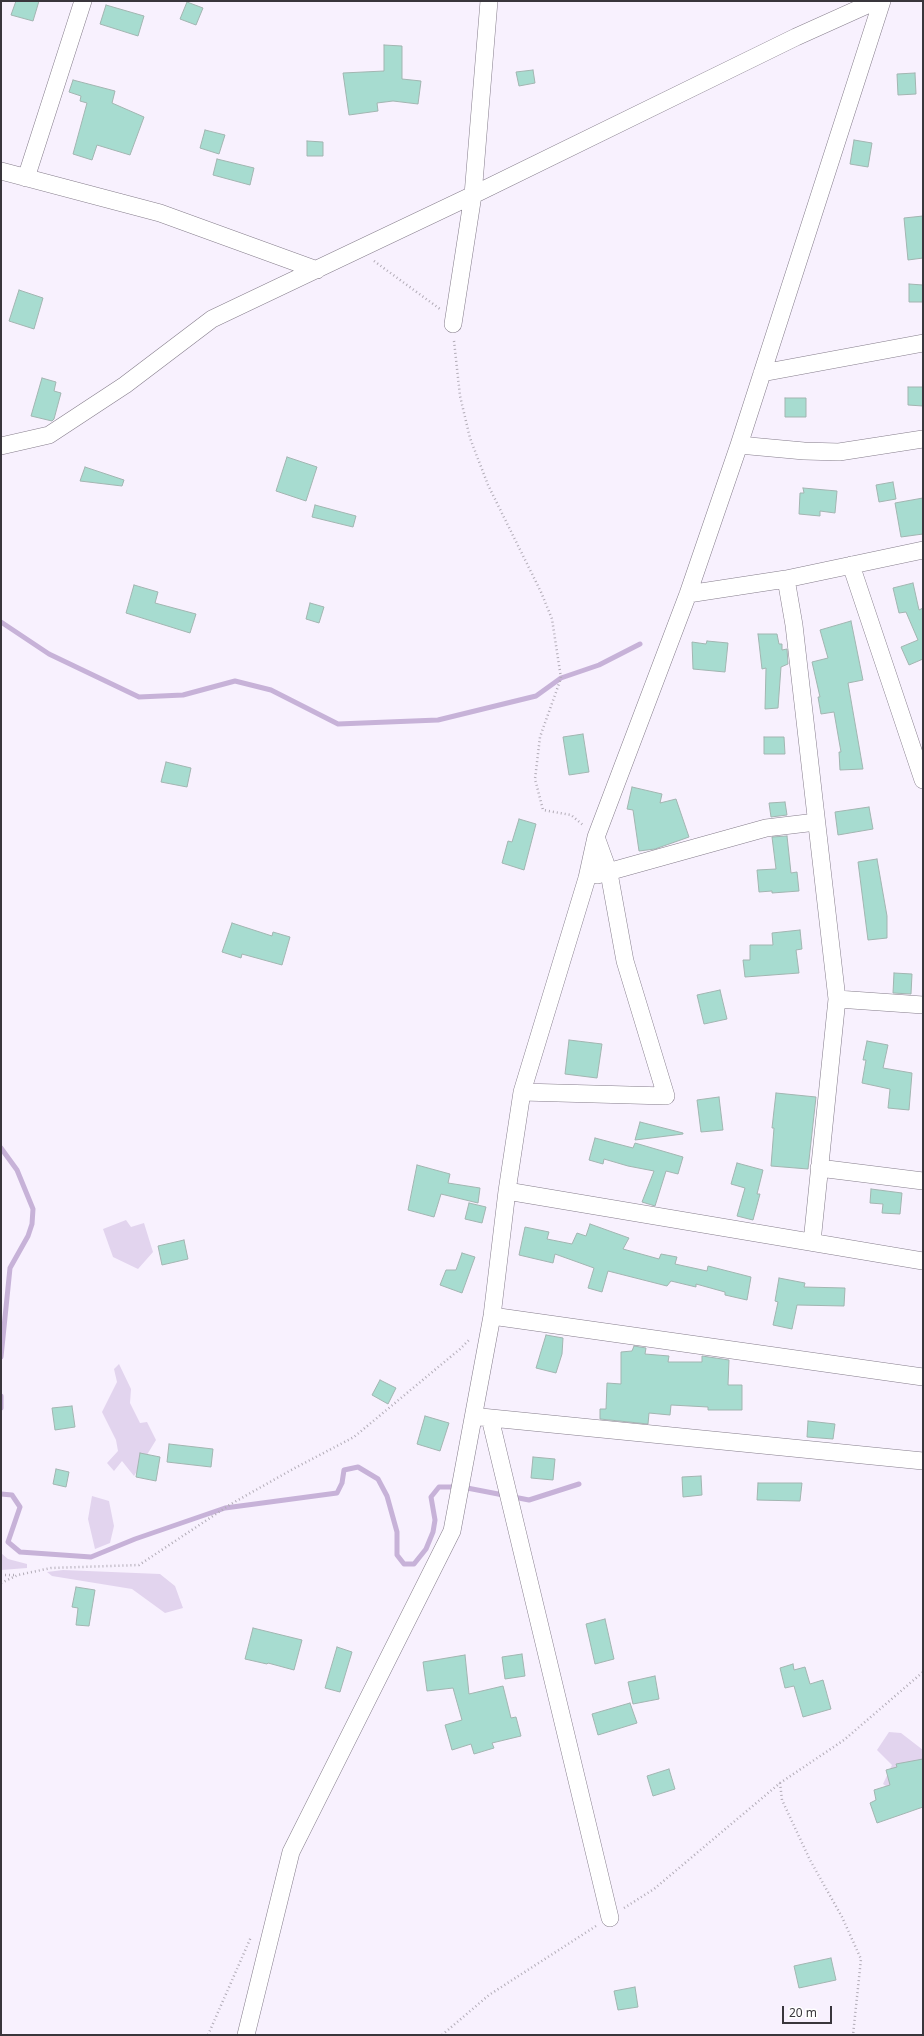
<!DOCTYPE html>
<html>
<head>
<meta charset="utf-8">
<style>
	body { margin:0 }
	#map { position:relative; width:924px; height:2036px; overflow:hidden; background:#f8f1fe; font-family:"Noto Sans",sans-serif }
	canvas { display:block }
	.frame { position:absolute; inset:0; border:2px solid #39363c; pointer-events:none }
	.scale { position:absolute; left:782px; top:2006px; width:50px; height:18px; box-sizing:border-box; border:2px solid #39363c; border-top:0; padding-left:5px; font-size:12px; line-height:14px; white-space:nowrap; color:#39363c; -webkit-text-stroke:3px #fff; paint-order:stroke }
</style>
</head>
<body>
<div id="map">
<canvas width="924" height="2036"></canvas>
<div class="frame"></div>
<div class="scale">20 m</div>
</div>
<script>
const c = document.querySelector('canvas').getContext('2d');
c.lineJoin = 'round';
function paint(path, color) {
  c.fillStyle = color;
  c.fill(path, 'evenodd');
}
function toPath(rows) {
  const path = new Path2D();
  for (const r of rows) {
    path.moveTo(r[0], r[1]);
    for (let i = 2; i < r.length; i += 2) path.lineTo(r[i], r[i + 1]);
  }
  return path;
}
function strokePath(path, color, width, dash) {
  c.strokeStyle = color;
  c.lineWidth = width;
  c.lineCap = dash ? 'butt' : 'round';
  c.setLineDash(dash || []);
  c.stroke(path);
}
const green = toPath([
	[126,1220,131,1227,144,1223,153,1252,138,1269,113,1257,103,1229],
	[119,1364,131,1389,130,1403,140,1423,147,1422,156,1440,134,1476,122,1461,114,1471,107,1463,118,1451,116,1440,102,1412,117,1382,114,1369],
	[92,1496,109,1501,114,1526,110,1543,95,1549,88,1519],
	[1,1553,8,1559,27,1564,27,1568,1,1570],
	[63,1570,160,1574,175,1586,183,1608,165,1613,132,1589,52,1576,47,1572],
	[889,1732,901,1733,923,1750,923,1776,904,1799,883,1784,892,1765,877,1750]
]);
const stream = toPath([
	[1,622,49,654,139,697,183,695,235,681,271,690,338,724,438,720,536,696,561,678,599,665,640,644],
	[1,1148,17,1170,33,1209,32,1224,28,1236,10,1268,1,1357],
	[1,1396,1,1408],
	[1,1494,12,1495,20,1507,8,1542,20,1552,91,1557,135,1539,225,1508,337,1493,342,1483,344,1470,358,1467,378,1479,387,1496,397,1532,397,1555,404,1564,414,1564,426,1549,433,1532,435,1520,431,1497,439,1487,462,1487,529,1500,579,1484]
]);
const building = toPath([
	[16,1,39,1,33,21,11,15,16,1],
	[187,2,203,8,196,25,180,19,187,2],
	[106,5,144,16,138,36,100,24,106,5],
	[384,45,402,46,402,79,421,81,418,104,393,101,377,103,378,111,349,115,343,73,384,71,384,45],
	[533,70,535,83,519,86,516,72,533,70],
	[915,73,916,94,898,95,897,74,915,73],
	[73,80,115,91,112,103,144,117,130,155,97,145,92,160,73,154,87,103,80,101,81,96,69,92,73,80],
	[205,130,225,135,219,154,200,148,205,130],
	[854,140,872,143,868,167,850,164,854,140],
	[307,141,323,142,323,156,307,156,307,141],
	[217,159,254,168,250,185,213,175,217,159],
	[923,216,923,258,908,260,904,218,923,216],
	[909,284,923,285,923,302,909,302,909,284],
	[19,290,43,298,34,329,9,321,19,290],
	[42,378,56,382,54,391,61,393,54,419,52,421,31,416,42,378],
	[908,387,923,387,923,406,908,405,908,387],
	[785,398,806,398,806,417,785,417,785,398],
	[287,457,317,467,306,501,276,491,287,457],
	[85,467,124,480,122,486,80,481,85,467],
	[893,482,896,499,879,502,876,485,893,482],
	[803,488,837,491,835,513,820,511,820,516,799,514,800,493,804,493,803,488],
	[923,498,923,534,901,537,895,503,923,498],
	[315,505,356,516,353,527,312,517,315,505],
	[913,583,919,610,923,608,923,659,909,665,901,647,918,640,906,612,899,613,893,588,913,583],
	[134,585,158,592,155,603,196,614,190,633,126,613,134,585],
	[310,603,324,607,319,623,306,619,310,603],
	[851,621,863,680,848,683,863,769,840,770,839,752,841,752,834,712,821,714,818,697,820,697,812,662,828,658,820,630,851,621],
	[758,634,777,634,779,644,782,644,782,650,787,649,788,664,781,667,778,708,765,709,766,668,762,669,758,634],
	[707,641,728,643,725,672,693,669,692,642,706,644,707,641],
	[583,734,589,772,569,775,563,737,583,734],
	[764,737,784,737,785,754,764,754,764,737],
	[166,762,191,768,187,787,161,782,166,762],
	[632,787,662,794,660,803,676,799,689,837,655,849,639,851,633,810,627,809,632,787],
	[785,802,787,815,771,817,769,803,785,802],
	[869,807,873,829,838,835,835,812,869,807],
	[519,819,536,824,524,870,502,863,508,841,512,842,519,819],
	[787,836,791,873,797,872,799,891,772,893,772,891,759,892,757,870,776,869,772,837,787,836],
	[877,859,887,916,887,938,868,940,858,862,877,859],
	[232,923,272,936,273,932,290,937,282,965,242,954,241,958,222,952,232,923],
	[800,930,802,949,796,950,799,973,745,977,743,960,750,960,750,945,773,945,772,933,800,930],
	[894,973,912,974,911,994,893,993,894,973],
	[720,990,727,1019,704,1024,697,995,720,990],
	[569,1040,602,1044,597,1078,565,1074,569,1040],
	[867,1041,888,1045,883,1068,912,1073,909,1110,888,1108,890,1089,862,1083,866,1060,863,1060,867,1041],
	[776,1093,816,1097,808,1169,771,1166,774,1128,772,1128,776,1093],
	[719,1097,723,1130,701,1132,697,1100,719,1097],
	[640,1122,683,1133,683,1134,635,1140,640,1122],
	[595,1138,633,1148,635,1143,683,1157,678,1174,666,1171,655,1206,642,1202,654,1171,628,1166,604,1159,603,1164,589,1160,595,1138],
	[737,1163,763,1170,757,1194,760,1194,753,1220,737,1216,745,1188,731,1184,737,1163],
	[417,1165,450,1174,448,1183,480,1188,478,1203,441,1194,434,1217,408,1210,417,1165],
	[871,1189,902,1193,900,1214,882,1213,883,1204,870,1203,871,1189],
	[469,1203,486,1207,482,1223,465,1219,469,1203],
	[590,1224,629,1238,623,1249,659,1259,661,1254,677,1257,675,1264,707,1271,708,1266,751,1277,747,1300,725,1295,725,1292,696,1284,696,1287,671,1281,667,1286,608,1271,602,1292,588,1288,594,1268,555,1254,553,1263,519,1255,525,1227,549,1232,547,1239,572,1244,577,1233,586,1236,590,1224],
	[184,1240,188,1259,162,1265,158,1246,184,1240],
	[462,1253,475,1257,462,1293,440,1285,446,1270,456,1270,462,1253],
	[779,1278,805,1283,804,1287,845,1288,844,1306,797,1305,792,1329,773,1325,778,1302,775,1301,779,1278],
	[546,1335,563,1338,562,1354,556,1373,536,1368,546,1335],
	[634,1346,646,1348,645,1354,669,1356,668,1362,702,1362,702,1356,729,1360,728,1385,742,1385,742,1410,708,1410,708,1407,671,1405,670,1415,649,1413,648,1424,600,1419,600,1409,606,1409,607,1383,621,1384,621,1352,632,1351,634,1346],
	[380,1380,396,1388,388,1404,372,1395,380,1380],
	[72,1406,75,1427,55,1430,52,1408,72,1406],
	[425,1416,449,1423,440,1451,417,1444,425,1416],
	[808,1421,835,1424,833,1439,807,1437,808,1421],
	[169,1444,213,1449,211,1467,167,1462,169,1444],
	[140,1453,160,1457,156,1481,136,1477,140,1453],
	[533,1457,555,1459,553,1480,531,1478,533,1457],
	[56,1469,69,1472,66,1487,53,1484,56,1469],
	[701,1476,702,1495,683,1497,682,1477,701,1476],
	[758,1483,802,1483,800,1501,757,1500,758,1483],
	[76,1587,95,1590,89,1626,76,1625,78,1608,72,1607,76,1587],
	[605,1619,614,1659,595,1664,586,1624,605,1619],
	[253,1628,302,1640,294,1670,268,1663,267,1664,245,1659,253,1628],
	[337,1647,352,1652,340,1692,325,1688,337,1647],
	[522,1654,525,1676,505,1679,502,1657,522,1654],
	[465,1655,469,1694,503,1686,511,1718,516,1717,521,1736,492,1743,494,1748,474,1754,471,1744,452,1750,445,1725,462,1720,453,1688,427,1691,423,1662,465,1655],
	[793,1664,794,1670,805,1667,810,1684,823,1680,831,1709,803,1717,794,1686,785,1688,780,1668,793,1664],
	[655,1676,659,1699,633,1704,628,1682,655,1676],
	[630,1703,637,1723,598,1735,592,1714,630,1703],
	[923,1759,923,1807,877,1823,870,1803,876,1800,874,1790,890,1785,886,1770,897,1767,896,1764,923,1759],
	[669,1769,675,1789,653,1796,647,1776,669,1769],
	[831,1958,836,1980,799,1988,794,1966,831,1958],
	[635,1987,638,2007,618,2010,614,1991,635,1987]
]);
const path = toPath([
	[374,261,440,309],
	[454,341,460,396,470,438,488,485,541,592,552,619,561,678,540,737,535,779,543,810,571,815,583,825],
	[1,1575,16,1575],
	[1,1583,18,1575,51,1568,139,1565,231,1504,293,1469,354,1437,460,1349,470,1339],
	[780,1783,782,1800,810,1860,842,1917,861,1959,853,2035],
	[624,1908,654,1889,780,1783,844,1740,923,1672],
	[208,2035,251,1937],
	[442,2035,489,1995,596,1926]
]);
const minor = toPath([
	[1,171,160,213,317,270],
	[26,178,83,1],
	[453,324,473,195,489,1],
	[762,373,923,343],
	[739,445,804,451,839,452,923,439],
	[1,446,49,435,125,385,212,319,473,195,796,37,876,1],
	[851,565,923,780],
	[786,579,794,625,837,999,812,1242],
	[688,594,786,579,923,550],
	[597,875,766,828,816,822],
	[837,999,923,1005],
	[522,1092,666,1096,625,961,609,873,596,837],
	[819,1168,923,1181],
	[507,1191,923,1261],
	[492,1316,923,1377],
	[481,1417,923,1461],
	[490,1418,610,1918],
	[246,2035,291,1852,452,1531,492,1316,507,1191,522,1092,587,878,596,837,688,594,739,445,882,1]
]);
paint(green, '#e2d4ee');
strokePath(stream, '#c7b2d8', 5);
paint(building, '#a7dcd0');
strokePath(building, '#a2b5b1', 1);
strokePath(minor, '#857d8b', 18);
strokePath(path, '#b2acb7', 2.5, [1, 3]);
strokePath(minor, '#fff', 17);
</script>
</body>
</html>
